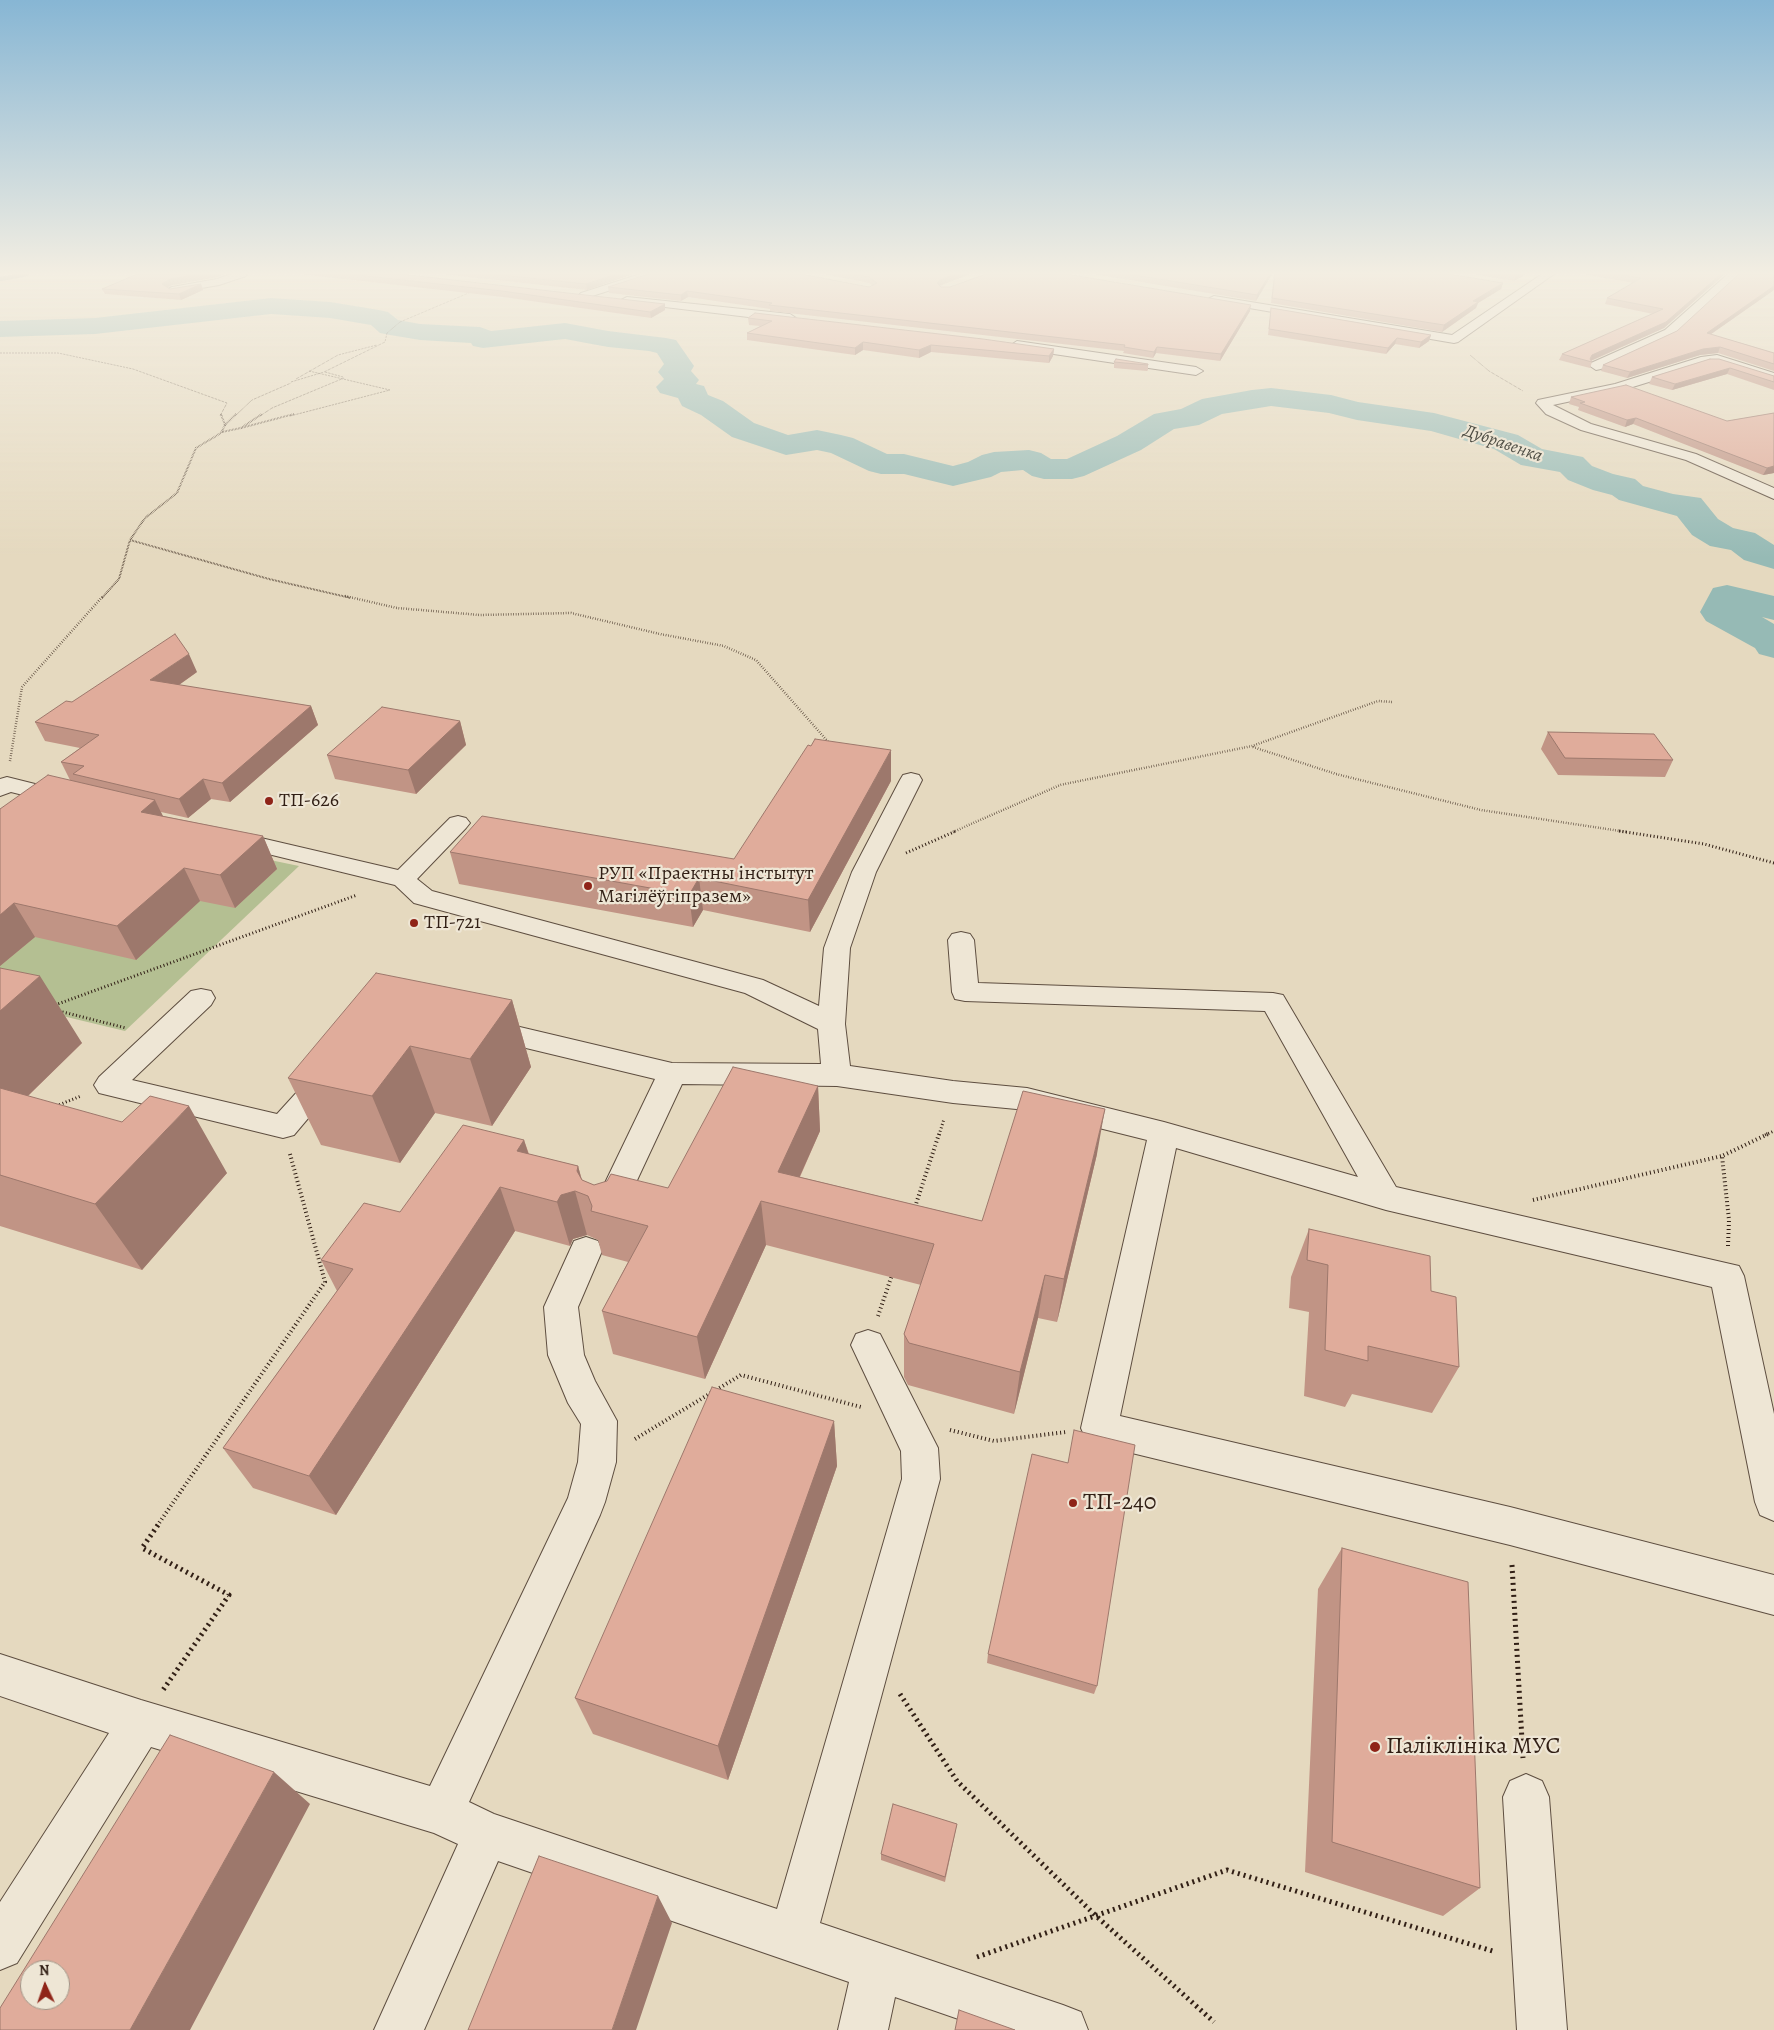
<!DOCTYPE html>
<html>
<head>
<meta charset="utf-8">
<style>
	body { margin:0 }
	#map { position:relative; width:1774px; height:2030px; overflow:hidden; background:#e5d9bf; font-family:Alegreya,serif }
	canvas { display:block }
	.north { position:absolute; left:20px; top:1960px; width:50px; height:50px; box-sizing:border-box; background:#eee6d5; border:1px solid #a29688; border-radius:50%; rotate:357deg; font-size:14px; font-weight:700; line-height:20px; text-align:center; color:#311f15 }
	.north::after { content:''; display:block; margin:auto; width:18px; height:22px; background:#8f2418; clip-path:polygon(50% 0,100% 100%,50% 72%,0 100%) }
</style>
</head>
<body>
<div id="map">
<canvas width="1774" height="2030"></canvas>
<div class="north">N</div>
</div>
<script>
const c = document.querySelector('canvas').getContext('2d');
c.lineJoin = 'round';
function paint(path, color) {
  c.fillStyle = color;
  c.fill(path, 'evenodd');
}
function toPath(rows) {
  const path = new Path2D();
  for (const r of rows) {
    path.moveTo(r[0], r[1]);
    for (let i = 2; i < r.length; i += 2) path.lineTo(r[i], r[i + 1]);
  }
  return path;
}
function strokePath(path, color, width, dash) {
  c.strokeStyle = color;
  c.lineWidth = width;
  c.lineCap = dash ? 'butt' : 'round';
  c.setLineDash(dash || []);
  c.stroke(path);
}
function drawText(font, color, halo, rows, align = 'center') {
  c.font = font + ' Alegreya,serif';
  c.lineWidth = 4.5;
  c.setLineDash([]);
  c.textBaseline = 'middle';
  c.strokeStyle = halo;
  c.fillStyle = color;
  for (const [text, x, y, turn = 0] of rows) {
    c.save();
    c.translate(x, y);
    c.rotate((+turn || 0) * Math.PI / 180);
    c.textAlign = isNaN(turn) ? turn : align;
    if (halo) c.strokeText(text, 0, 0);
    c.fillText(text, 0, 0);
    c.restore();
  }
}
const green = toPath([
	[20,808,299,866,125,1031,0,1001,0,823]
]);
const stream = toPath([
	[0,279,27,274]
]);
const river = toPath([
	[271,298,330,302,379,310,388,312,398,320,420,324,480,327,491,331,565,323,608,331,666,338,676,340,694,366,691,371,699,380,696,384,704,386,708,395,723,401,754,423,788,435,817,430,841,435,853,438,887,454,904,454,953,466,968,462,982,455,994,452,1029,450,1041,453,1051,459,1067,459,1117,436,1154,414,1181,409,1202,399,1252,390,1271,388,1331,395,1358,402,1434,413,1518,435,1542,449,1583,457,1592,466,1613,474,1635,479,1643,486,1673,494,1701,498,1718,519,1733,528,1755,533,1774,545,1774,569,1744,560,1731,550,1710,546,1692,535,1677,516,1619,500,1612,495,1593,490,1568,480,1560,472,1521,465,1494,449,1431,431,1357,420,1329,413,1271,406,1222,414,1199,425,1174,429,1141,450,1084,476,1072,479,1044,479,1032,476,1023,470,1001,472,991,477,953,486,904,474,881,474,869,471,831,453,817,450,786,455,732,437,701,415,682,406,678,398,660,393,656,387,664,379,658,372,664,364,657,353,649,351,608,347,565,339,483,348,473,346,471,343,420,340,390,335,380,333,371,325,330,318,271,314,95,334,0,337,0,321,95,318,271,298],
	[1727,585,1774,596,1774,620,1762,617,1774,624,1774,658,1759,654,1755,648,1706,621,1700,612,1713,588,1727,585]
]);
const pathFar5 = toPath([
	[0,353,58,353,133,369,227,403,220,416],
	[1470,355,1489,371,1523,391],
	[325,372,343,377],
	[296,379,338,355,377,345],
	[291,382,324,372,385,342,387,333,400,322,471,292],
	[235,416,252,400,291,383],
	[260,416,272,408,344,378],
	[290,416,390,390,309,371]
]);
const pathFar4 = toPath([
	[221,414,225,425,221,433,196,448,177,493,145,518,130,540,269,579,351,598],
	[225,425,236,414],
	[241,428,294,414],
	[222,432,241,428,262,414],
	[102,598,119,579,130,540]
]);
const pathFar3 = toPath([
	[345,596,397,608,480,615,571,613,660,634,724,646,756,660,830,744],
	[1253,747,1336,774,1481,810,1627,832],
	[10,761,22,687,103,596],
	[953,832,1060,785,1252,746,1378,701,1393,702]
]);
const pathFar2 = toPath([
	[1619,831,1704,844,1774,863],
	[906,853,956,831],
	[55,1005,357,895],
	[59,1011,126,1028],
	[56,1106,81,1096],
	[939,1135,944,1119],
	[1765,1135,1774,1131]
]);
const pathFar1 = toPath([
	[1533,1200,1722,1156],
	[915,1207,939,1134],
	[1728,1246,1729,1220,1722,1156,1768,1134],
	[878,1316,892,1275],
	[716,1390,741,1375,861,1407],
	[950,1430,994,1441,1066,1432],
	[635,1439,711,1393],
	[157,1526,325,1282,290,1154]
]);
const path = toPath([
	[158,1525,142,1548,229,1595,163,1690],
	[1512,1565,1523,1758],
	[900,1694,957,1781,1095,1915,1214,2022],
	[977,1957,1227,1870,1496,1952]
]);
const minor = toPath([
	[231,274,247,274,246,276,219,285,172,293,166,290,172,287,217,279,231,274],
	[640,274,656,274,655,276,589,297,585,298,579,295,581,293,640,274],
	[1542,274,1554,274,1458,342,1454,343,1214,302,1208,299,1214,296,1452,335,1542,274],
	[1728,274,1740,274,1673,336,1601,369,1596,370,1590,366,1591,363,1665,330,1728,274],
	[627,297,790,314,796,318,790,322,623,302,621,300,627,297],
	[1017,341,1196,367,1203,371,1196,375,1013,348,1011,345,1017,341],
	[1717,355,1774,373,1774,381,1717,363,1707,364,1623,390,1553,405,1591,424,1696,454,1774,488,1774,499,1686,460,1581,430,1546,414,1536,403,1538,400,1615,384,1701,357,1717,355],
	[911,773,919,775,922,780,876,872,850,948,845,1024,850,1066,953,1081,1027,1088,1164,1122,1358,1177,1265,1011,965,1001,955,999,952,992,948,940,952,934,961,932,970,934,974,940,978,983,1273,993,1283,995,1396,1187,1739,1266,1744,1276,1774,1414,1774,1521,1760,1515,1755,1502,1712,1287,1386,1210,1176,1148,1120,1416,1510,1507,1774,1575,1774,1615,1510,1545,1099,1445,1086,1440,1081,1428,1147,1140,1027,1110,953,1103,837,1086,682,1084,618,1221,607,1225,596,1221,591,1212,655,1079,476,1036,472,1029,476,1022,486,1019,672,1063,821,1064,818,1029,745,993,414,903,395,885,223,843,219,838,223,833,231,831,398,870,450,818,458,816,466,818,470,823,466,828,417,879,432,891,763,980,819,1006,824,948,852,872,900,780,903,775,911,773],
	[7,777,71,793,74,798,71,803,63,805,11,792,0,796,0,779,7,777],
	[201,989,211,991,215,998,211,1005,132,1080,277,1114,317,1070,327,1066,337,1070,341,1077,337,1084,294,1135,283,1138,99,1093,94,1085,99,1077,191,991,201,989],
	[586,1237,598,1241,602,1251,578,1307,584,1355,595,1381,617,1421,616,1462,605,1502,600,1515,469,1802,494,1814,777,1909,902,1479,901,1451,851,1345,856,1334,868,1330,880,1334,938,1448,940,1479,820,1923,1063,2005,1081,2012,1088,2030,990,2030,895,1997,888,2030,838,2030,849,1982,498,1861,424,2030,374,2030,458,1844,434,1833,151,1747,17,1963,0,1970,0,1902,109,1733,0,1696,0,1654,141,1700,430,1786,568,1498,578,1462,581,1424,568,1403,548,1355,544,1307,574,1241,586,1237],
	[1526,1774,1542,1781,1549,1797,1567,2030,1517,2030,1503,1797,1510,1781,1526,1774]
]);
const wall = toPath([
	[137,274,225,274,217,277,172,285,168,287,170,289,201,284,203,290,181,300,105,294,102,289],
	[300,274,400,274,665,310,651,318,503,297],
	[442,274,633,274,587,290],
	[824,274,970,274,940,286,941,287,1250,311,1220,361,1156,353,1153,358,1123,353,1124,351,770,311,770,309,688,297,681,301,609,293,608,287,869,287,872,285,869,283],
	[1093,274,1272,274,1256,301],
	[1274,274,1448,274,1503,283,1501,289,1478,303,1476,308,1442,332,1271,303],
	[1473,274,1526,274,1514,281],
	[1583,274,1725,274,1664,328,1591,361,1592,362,1590,368,1559,360,1562,354,1653,314,1605,304,1607,298,1633,283],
	[1774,275,1774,290,1711,334,1774,353,1774,371,1718,353,1700,355,1627,378,1601,371,1603,365,1677,331],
	[1271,308,1431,335,1429,341,1419,348,1395,344,1386,354,1268,335],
	[748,318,1054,349,1053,356,1049,363,931,352,919,358,863,350,855,355,747,340,747,333,760,326,749,325],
	[1710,359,1774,376,1774,390,1727,374,1672,390,1649,384,1652,377],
	[1114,362,1148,364,1148,370,1147,371,1114,368],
	[1571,397,1727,421,1774,413,1774,473,1763,475,1633,424,1625,427,1578,410,1579,407,1569,404],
	[197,672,179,685,311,706,318,725,230,802,211,799,188,818,161,812,163,816,263,836,277,869,235,908,200,901,136,960,35,937,0,966,0,809,70,780,61,762,80,748,45,741,35,722,72,702],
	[460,721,466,745,416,794,335,779,327,755],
	[1548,732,1673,760,1665,777,1558,775,1541,749],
	[891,781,810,932,703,910,693,927,459,884,450,852,734,859],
	[0,968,82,1043,28,1096,227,1173,142,1270,0,1226],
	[512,1000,531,1067,492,1126,435,1113,400,1163,321,1145,288,1078],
	[818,1086,820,1131,800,1177,982,1221,1097,1154,1057,1322,1038,1318,1014,1414,908,1385,904,1377,904,1334,921,1285,766,1245,705,1379,613,1354,602,1311,628,1262,602,1255,598,1240,587,1235,573,1239,570,1246,515,1231,336,1515,253,1488,223,1448,337,1291,321,1260,400,1212,524,1140,529,1154,578,1166,582,1180,594,1185,668,1188],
	[1309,1229,1431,1291,1459,1367,1432,1413,1352,1394,1345,1407,1304,1396,1309,1312,1289,1308,1291,1277],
	[834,1421,837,1466,728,1780,593,1734,575,1698],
	[1342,1548,1480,1888,1443,1916,1305,1872,1318,1589],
	[988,1654,1097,1686,1094,1694,987,1663],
	[957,1824,945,1882,881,1860,881,1854]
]);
const shadedWall = toPath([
	[200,274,225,274,217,277,172,285,164,289,162,284,170,279],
	[616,274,633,274,587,290,586,284],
	[955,274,970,274,940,285,937,289,937,283,940,280],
	[1270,274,1272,274,1256,301,1257,295],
	[1518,274,1526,274,1514,281,1516,275],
	[1721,274,1725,274,1664,328,1590,361,1592,355],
	[1503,283,1501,289,1478,303,1476,308,1442,332,1444,325,1473,301],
	[201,284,203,290,181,300,179,294],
	[1774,286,1774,290,1704,339,1707,333],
	[687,291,688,297,681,301,681,295],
	[665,304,665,310,651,318,650,312],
	[1251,305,1250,311,1220,361,1221,354],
	[1431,335,1429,341,1419,348,1421,342],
	[1397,338,1395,344,1386,354,1388,348],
	[863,342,863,350,855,355,855,348],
	[931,345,931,352,919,358,919,350],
	[1157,347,1156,353,1153,358,1154,352],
	[1720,347,1718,353,1700,355,1627,378,1630,372,1703,349],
	[1054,349,1053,356,1049,363,1049,356],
	[1730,368,1727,374,1672,390,1675,384],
	[1636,418,1633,424,1625,427,1627,420],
	[1774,466,1774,473,1763,475,1767,468],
	[189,654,197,672,159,699,150,680],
	[311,706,318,725,230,802,222,783],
	[460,721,466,745,416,794,408,770],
	[891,750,891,781,810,932,808,900],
	[203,779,211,799,188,818,179,799],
	[155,800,171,833,141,812],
	[263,836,277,869,235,908,220,875],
	[184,868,200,901,136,960,117,926],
	[699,878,703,910,693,927,689,895],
	[14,903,35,937,0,966,0,915],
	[40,976,82,1043,0,1123,0,1011],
	[512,1000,531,1067,492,1126,470,1059],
	[410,1046,435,1113,400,1163,372,1096],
	[818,1086,820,1131,786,1207,778,1172],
	[189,1106,227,1173,142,1270,95,1204],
	[1105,1109,1097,1154,1057,1322,1064,1279],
	[524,1140,538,1184,517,1151],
	[578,1166,586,1196,577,1171],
	[500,1187,515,1231,336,1515,309,1476],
	[575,1191,587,1235,573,1239,570,1246,557,1202,561,1195],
	[761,1201,766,1245,705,1379,697,1337],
	[1045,1275,1038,1318,1014,1414,1020,1372],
	[834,1421,837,1466,728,1780,718,1746],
	[274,1772,310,1804,190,2030,130,2030],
	[658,1896,672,1923,636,2030,612,2030]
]);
const building = toPath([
	[137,274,200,274,170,279,162,284,170,289,201,284,179,294,102,289,137,274],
	[348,274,400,274,665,304,650,312,502,291,348,274],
	[492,274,616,274,586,284,492,274],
	[649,274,801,274,869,287,877,283,869,277,852,274,955,274,940,280,937,283,941,287,950,287,986,274,1066,274,1251,305,1221,354,1157,347,1154,352,1124,347,1125,345,769,305,772,303,687,291,681,295,608,287,649,274],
	[1128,274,1270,274,1257,295,1128,274],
	[1275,274,1448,274,1503,283,1473,301,1478,302,1444,325,1272,298,1275,274],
	[1617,274,1721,274,1666,322,1592,355,1590,359,1592,362,1562,354,1663,309,1607,298,1641,278,1617,274],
	[1739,274,1770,274,1774,275,1774,286,1707,333,1774,353,1774,364,1720,347,1703,349,1630,372,1603,365,1677,331,1739,274],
	[1271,308,1431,335,1421,342,1397,338,1388,348,1269,329,1271,308],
	[755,313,983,339,1054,349,1049,356,931,345,919,350,863,342,855,348,747,333,772,321,748,318,755,313],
	[1116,359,1148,364,1148,365,1114,362,1116,359],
	[1710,359,1719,359,1774,376,1774,382,1730,368,1675,384,1652,377,1710,359],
	[1626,385,1727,421,1774,413,1774,466,1767,468,1636,418,1627,420,1580,403,1585,402,1571,397,1626,385],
	[175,634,189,654,150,680,311,706,222,783,203,779,179,799,73,774,84,766,61,762,99,735,35,722,66,701,72,702,175,634],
	[382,707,460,721,408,770,327,755,382,707],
	[1548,732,1654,734,1673,760,1565,758,1548,732],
	[815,739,891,750,808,900,699,878,689,895,450,852,482,816,734,859,808,745,811,746,815,739],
	[48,775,155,800,141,812,263,836,220,875,184,868,117,926,14,903,0,915,0,809,48,775],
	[0,968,40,976,0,1011,0,968],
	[376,973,512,1000,470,1059,410,1046,372,1096,288,1078,376,973],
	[733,1067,818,1086,778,1172,982,1221,1023,1091,1105,1109,1064,1279,1045,1275,1020,1372,909,1343,904,1334,934,1244,761,1201,697,1337,602,1311,648,1226,591,1211,592,1206,588,1196,575,1191,561,1195,557,1202,500,1187,309,1476,223,1448,353,1269,321,1260,364,1203,400,1212,463,1125,524,1140,517,1151,578,1166,577,1171,582,1180,594,1185,607,1181,611,1174,668,1188,733,1067],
	[0,1088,122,1122,150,1096,189,1106,95,1204,0,1175,0,1088],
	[1309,1229,1430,1256,1431,1291,1456,1297,1459,1367,1368,1346,1368,1361,1325,1350,1328,1265,1307,1260,1309,1229],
	[712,1387,834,1421,718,1746,575,1698,712,1387],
	[1074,1430,1135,1445,1097,1686,988,1654,1032,1454,1068,1463,1074,1430],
	[1342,1548,1468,1582,1480,1888,1332,1842,1342,1548],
	[170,1735,274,1772,130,2030,0,2030,0,2008,170,1735],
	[30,1970,60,1970,60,2000,30,2000,30,1970],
	[893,1804,957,1824,945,1877,881,1854,893,1804],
	[539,1856,658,1896,612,2030,468,2030,539,1856],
	[959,2010,1015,2030,955,2030,959,2010]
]);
const markers = [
	[269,801,5,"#8f2418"],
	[588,886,5,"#8f2418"],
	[414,923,5,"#8f2418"],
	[1073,1503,5,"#8f2418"],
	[1375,1747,6,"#8f2418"]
];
const farWaternames = [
	["Дубравенка",1503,444,19]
];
const poiNames = [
	["ТП-626",279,801],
	["РУП «Праектны інстытут",598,874],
	["Магілёўгіпразем»",598,897],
	["ТП-721",424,923]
];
const nearPoinames = [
	["ТП-240",1083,1503],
	["Паліклініка МУС",1386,1747]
];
paint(green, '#b4bf92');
strokePath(stream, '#6e7c75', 4.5);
paint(river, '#96bab5');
strokePath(minor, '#5e4e40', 2);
strokePath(pathFar5, '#311f15', 1, [0.5, 1]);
strokePath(pathFar4, '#311f15', 2, [0.5, 1]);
strokePath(pathFar3, '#311f15', 2.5, [0.5, 2]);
strokePath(pathFar2, '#311f15', 3, [1, 2.5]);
strokePath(pathFar1, '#311f15', 4, [1, 3]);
strokePath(path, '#311f15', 5, [2, 4]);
paint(minor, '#eee6d5');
paint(wall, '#c19485');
paint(shadedWall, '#9d786c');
paint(building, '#e0ac9b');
strokePath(building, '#9d786c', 1);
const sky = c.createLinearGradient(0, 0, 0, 558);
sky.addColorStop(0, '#87b6d4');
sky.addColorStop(0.49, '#f3eee2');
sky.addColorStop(1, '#f3eee200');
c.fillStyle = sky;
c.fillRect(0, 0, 1774, 558);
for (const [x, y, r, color] of markers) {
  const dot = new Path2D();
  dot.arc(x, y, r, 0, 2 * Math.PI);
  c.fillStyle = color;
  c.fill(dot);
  strokePath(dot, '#eee6d5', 2);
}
drawText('italic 18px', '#4f4e45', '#eee6d5', farWaternames);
drawText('20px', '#311f15', '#eee6d5', poiNames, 'left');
drawText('24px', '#311f15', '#eee6d5', nearPoinames, 'left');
</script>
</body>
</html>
